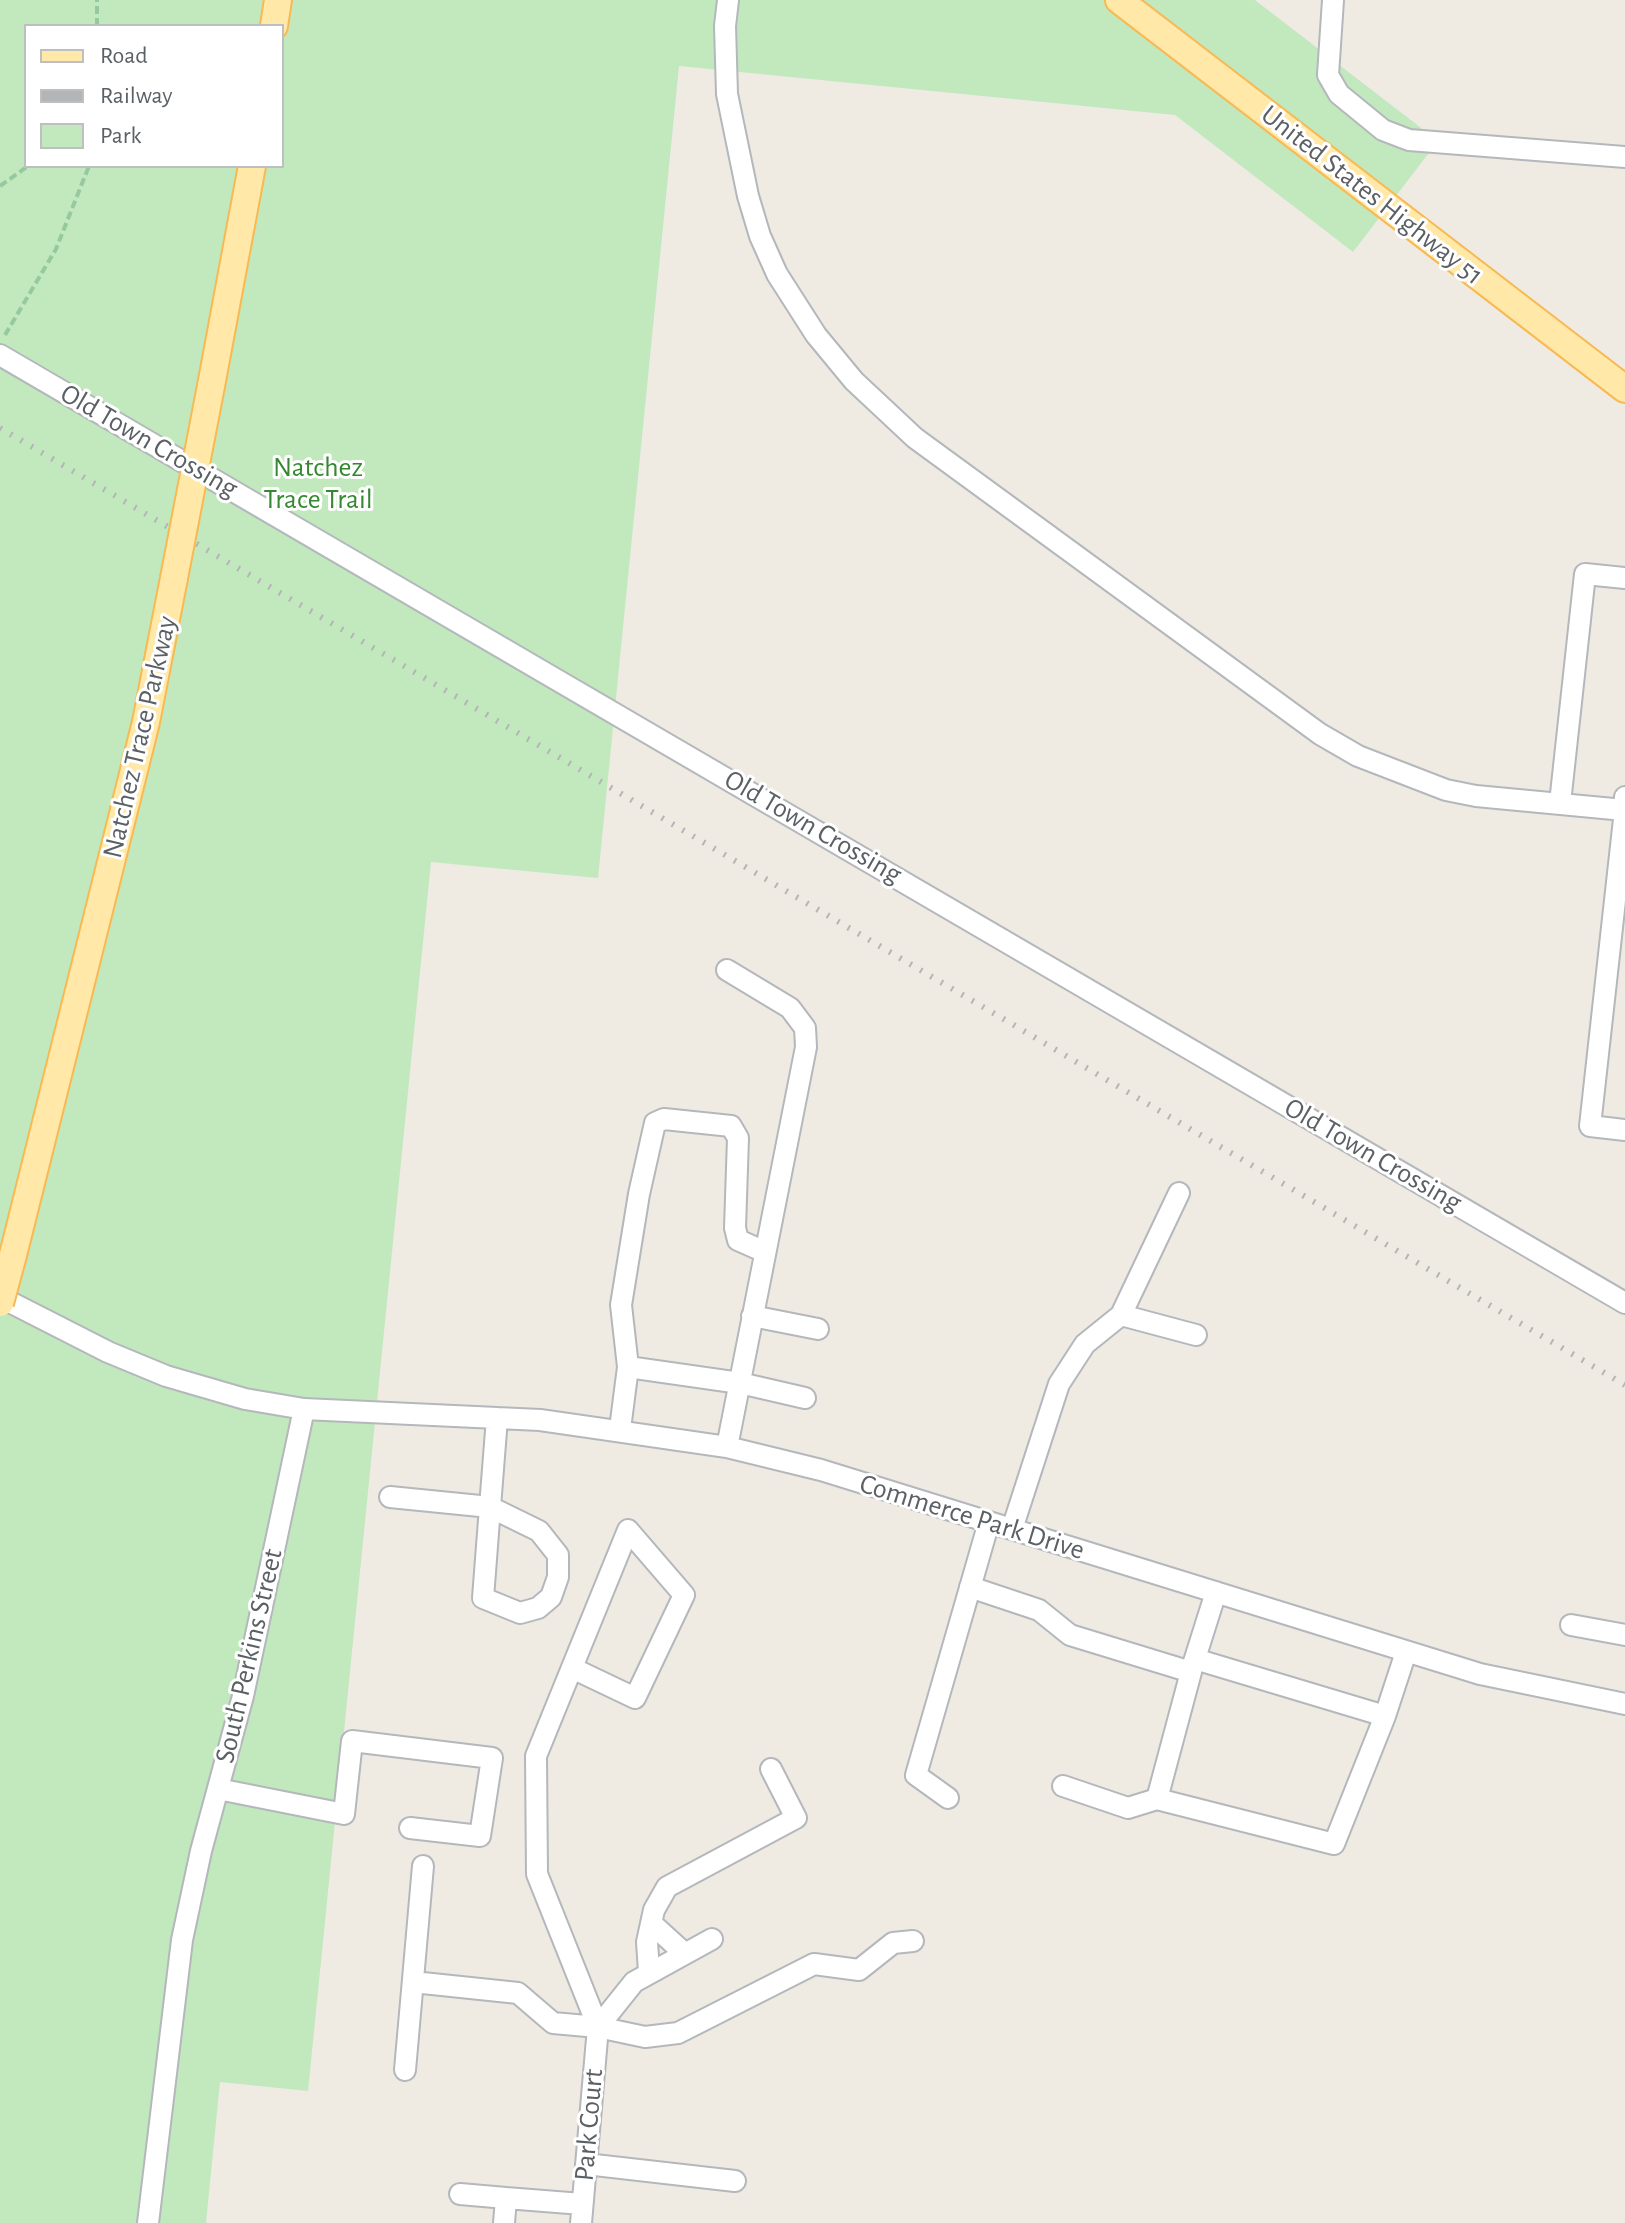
<!DOCTYPE html>
<html>
<head>
<meta charset="utf-8">
<style>
	body { margin:0 }
	#map { position:relative; width:1625px; height:2223px; overflow:hidden; background:#efebe3; font-family:"Alegreya Sans",sans-serif }
	canvas { display:block }
	.legend { position:absolute; left:24px; top:24px; width:260px; height:144px; box-sizing:border-box; background:#fff; border:2px solid #bdbfc1; margin:0; padding:10px 14px; list-style:none; font-size:24px; color:#5b6065 }
	.legend li { display:flex; align-items:center; gap:16px; height:40px }
	.legend b { width:40px; border:2px solid #bdbfc1 }
</style>
</head>
<body>
<div id="map">
<canvas width="1625" height="2223"></canvas>
<ul class="legend">
<li><b style="height:10px;background:#ffe8a8"></b>Road</li>
<li><b style="height:10px;background:#b4b5b6"></b>Railway</li>
<li><b style="height:22px;background:#c2e8be"></b>Park</li>
</ul>
</div>
<script>
const c = document.querySelector('canvas').getContext('2d');
c.lineJoin = 'round';
function paint(path, color) {
  c.fillStyle = color;
  c.fill(path, 'evenodd');
}
function toPath(rows) {
  const path = new Path2D();
  for (const r of rows) {
    path.moveTo(r[0], r[1]);
    for (let i = 2; i < r.length; i += 2) path.lineTo(r[i], r[i + 1]);
  }
  return path;
}
function strokePath(path, color, width, dash) {
  c.strokeStyle = color;
  c.lineWidth = width;
  c.lineCap = dash ? 'butt' : 'round';
  c.setLineDash(dash || []);
  c.stroke(path);
}
function drawText(font, color, halo, rows, align = 'center') {
  c.font = font + ' "Alegreya Sans",sans-serif';
  c.lineWidth = 6;
  c.setLineDash([]);
  c.textBaseline = 'middle';
  c.strokeStyle = halo;
  c.fillStyle = color;
  for (const [text, x, y, turn = 0] of rows) {
    c.save();
    c.translate(x, y);
    c.rotate((+turn || 0) * Math.PI / 180);
    c.textAlign = isNaN(turn) ? turn : align;
    if (halo) c.strokeText(text, 0, 0);
    c.fillText(text, 0, 0);
    c.restore();
  }
}
const green = toPath([
	[0,0,1255,0,1438,141,1353,252,1175,115,679,66,598,878,431,862,308,2091,220,2082,206,2223,0,2223],
	[26,26,282,26,282,166,26,166]
]);
const path = toPath([
	[97,26,97,0],
	[0,186,28,166],
	[5,335,56,249,89,166]
]);
const minor = toPath([
	[728,0,725,26,727,94,748,196,760,236,777,274,816,335,854,381,915,438,1320,734,1358,756,1446,790,1476,796,1624,810,1625,797],
	[1333,0,1328,75,1339,94,1383,130,1409,140,1625,157],
	[0,355,1625,1303],
	[1560,803,1585,574,1625,578],
	[1625,810,1590,1126,1625,1130],
	[0,1297,108,1352,166,1376,245,1399,304,1409,540,1420,727,1447,821,1470,1480,1674,1625,1704],
	[1121,1315,1196,1335],
	[752,1316,818,1329],
	[628,1367,740,1383,805,1398],
	[620,1429,628,1367,621,1305,639,1194,655,1123,664,1119,731,1126,738,1138,735,1228,738,1240,765,1252],
	[727,1447,806,1047,805,1028,790,1008,727,970],
	[390,1497,490,1507,539,1531,558,1555,558,1577,551,1597,538,1608,520,1613,483,1598,490,1507,497,1418],
	[1012,1529,1059,1384,1085,1344,1121,1315,1179,1193],
	[970,1587,1039,1610,1070,1635,1191,1672,1157,1799,1128,1808,1063,1786],
	[1571,1625,1625,1635],
	[1195,1659,1385,1716,1406,1652],
	[572,1668,635,1698,684,1595,628,1530,536,1756,537,1874,598,2027,581,2223],
	[1192,1668,1216,1592],
	[218,1789,344,1814,352,1741,492,1758,480,1836,410,1828],
	[948,1798,916,1775,989,1522],
	[1157,1799,1334,1844,1385,1716],
	[651,1923,684,1953],
	[649,1972,647,1942,654,1910,667,1887,796,1818,771,1769],
	[413,1982,518,1993,553,2023,598,2027,645,2037,678,2033,814,1964,859,1970,893,1943,913,1941],
	[598,2027,634,1982,712,1939],
	[405,2070,423,1866],
	[586,2164,735,2181],
	[460,2194,506,2198],
	[148,2223,182,1940,201,1851,243,1696,304,1409],
	[504,2223,506,2198,582,2204]
]);
const major = toPath([
	[1119,0,1625,389],
	[274,26,278,0],
	[211,386,252,166],
	[13,1255,146,722,174,578]
]);
const rail = toPath([
	[0,428,1625,1385]
]);
const majorBridge = toPath([
	[174,578,211,386],
	[0,1303,13,1255]
]);
const streetNames = [
	["United States Highway 51",1372,195,38],
	["Old Town Crossing",149,441,30],
	["Natchez Trace Parkway",140,737,-77],
	["Old Town Crossing",813,827,30],
	["Old Town Crossing",1373,1155,30],
	["Commerce Park Drive",972,1517,17],
	["South Perkins Street",249,1656,-77],
	["Park Court",589,2125,-85]
];
const parkNames = [
	["Natchez",318,468],
	["Trace Trail",318,500]
];
paint(green, '#c2e8be');
strokePath(minor, '#b4b7bb', 24);
strokePath(major, '#f8b953', 30);
strokePath(path, '#97c9a0', 4, [8, 4]);
strokePath(minor, '#fff', 20);
strokePath(major, '#ffe8a8', 26);
strokePath(rail, '#b4b5b6', 6, [2, 10]);
strokePath(majorBridge, '#f8b953', 30, []);
strokePath(majorBridge, '#ffe8a8', 26);
drawText('28px', '#5b6065', '#fff', streetNames);
drawText('28px', '#358730', '#fff', parkNames);
</script>
</body>
</html>
